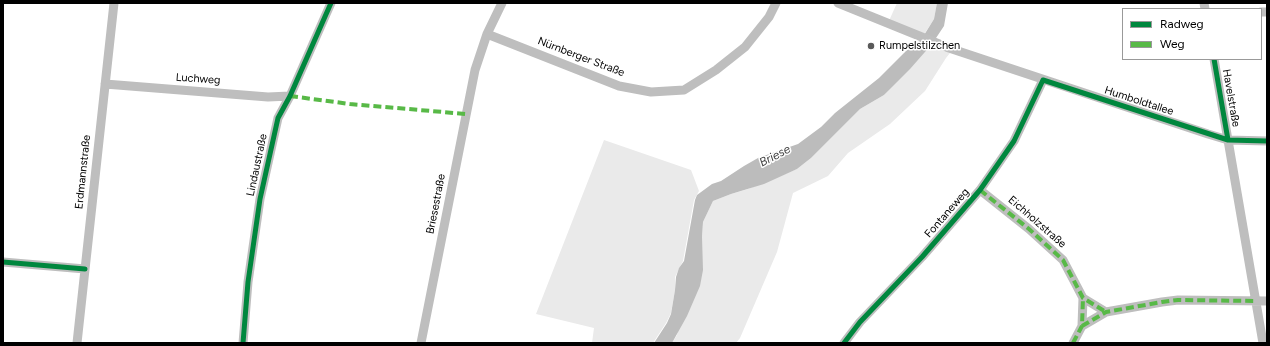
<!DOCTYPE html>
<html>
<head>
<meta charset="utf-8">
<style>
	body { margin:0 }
	#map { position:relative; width:1270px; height:346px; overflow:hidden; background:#fff; font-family:Figtree,sans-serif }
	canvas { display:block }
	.frame { position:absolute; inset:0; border:4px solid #000; pointer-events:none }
	.legend { position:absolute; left:1122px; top:8px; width:140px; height:52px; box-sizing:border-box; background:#fff; border:1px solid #999; margin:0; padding:5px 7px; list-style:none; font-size:12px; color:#000 }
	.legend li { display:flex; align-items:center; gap:8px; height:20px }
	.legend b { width:20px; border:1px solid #999 }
</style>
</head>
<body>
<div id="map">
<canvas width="1270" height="346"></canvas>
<div class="frame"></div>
<ul class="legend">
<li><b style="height:5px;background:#00873e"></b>Radweg</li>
<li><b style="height:5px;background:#58b947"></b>Weg</li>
</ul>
</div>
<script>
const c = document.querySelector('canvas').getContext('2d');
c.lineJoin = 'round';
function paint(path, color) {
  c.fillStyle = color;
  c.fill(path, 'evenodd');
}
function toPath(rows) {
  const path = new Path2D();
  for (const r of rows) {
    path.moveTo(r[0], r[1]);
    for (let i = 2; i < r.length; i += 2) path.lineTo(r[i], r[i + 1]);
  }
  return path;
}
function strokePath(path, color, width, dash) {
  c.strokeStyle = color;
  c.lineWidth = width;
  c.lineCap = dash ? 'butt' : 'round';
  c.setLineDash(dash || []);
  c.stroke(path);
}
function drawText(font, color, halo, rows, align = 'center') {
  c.font = font + ' Figtree,sans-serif';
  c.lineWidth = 3;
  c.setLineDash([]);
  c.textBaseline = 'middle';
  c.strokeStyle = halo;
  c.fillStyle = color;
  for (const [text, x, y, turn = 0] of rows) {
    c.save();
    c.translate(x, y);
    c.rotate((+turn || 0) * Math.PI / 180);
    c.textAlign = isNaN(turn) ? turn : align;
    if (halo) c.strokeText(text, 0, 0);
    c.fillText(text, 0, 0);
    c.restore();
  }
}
const green = toPath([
	[897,3,937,3,934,19,923,36,888,23],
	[932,44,954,48,946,58,925,91,890,124,848,153,828,176,793,193,777,252,740,338,736,343,672,343,677,335,702,237,703,222,713,201,731,194,748,189,797,169,811,158,860,109,884,95],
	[604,140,691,170,699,191,694,200,683,261,675,277,675,290,671,313,666,323,653,343,592,343,594,328,536,314]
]);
const water = toPath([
	[937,3,948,3,944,26,932,44,910,69,884,95,860,109,811,158,797,169,764,184,731,194,713,201,703,222,702,237,703,270,700,286,687,316,672,343,654,343,667,323,671,314,675,290,676,277,679,268,684,261,695,200,697,195,712,184,721,181,744,166,758,158,798,144,821,127,835,113,879,78,906,51,921,40,934,19]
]);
const minor = toPath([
	[838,3,949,48,1208,134,1228,140,1267,141],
	[1204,3,1205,9],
	[1261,12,1267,12],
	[487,34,619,86,651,92,684,90,716,70,745,47,769,17,776,3],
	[1214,59,1263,343],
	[105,84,268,97,290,96],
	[980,190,1029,229,1063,260,1083,298,1106,312],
	[3,262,85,269],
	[1082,326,1106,312,1162,302,1178,300,1267,301],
	[77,343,114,3],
	[243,343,248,282,260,199,278,118,290,96,331,3],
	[421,343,475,70,487,34,502,3],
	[844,343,860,322,922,257,980,190,1014,141,1043,80],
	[1073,343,1082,326,1083,298]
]);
const quiet = toPath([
	[290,96,350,104,466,114],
	[980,190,1029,229,1063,260,1083,298,1106,312],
	[1082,326,1106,312,1162,302,1178,300,1256,301],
	[1073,343,1082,326,1083,298]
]);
const cycleway = toPath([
	[1214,59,1228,140],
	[3,262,85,269],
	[243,343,248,282,260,199,278,118,290,96,331,3],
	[844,343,860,322,922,257,980,190,1014,141,1043,80,1228,140,1267,141]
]);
const markers = [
	[871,46,4,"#595959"]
];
const poiNames = [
	["Rumpelstilzchen",879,46]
];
const streetNames = [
	["Nürnberger Straße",581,57,21],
	["Luchweg",198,79,4],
	["Havelstraße",1231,98,80],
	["Humboldtallee",1139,101,18],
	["Lindaustraße",257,165,-78],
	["Erdmannstraße",83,172,-84],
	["Briesestraße",436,204,-79],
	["Fontaneweg",947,213,-49],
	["Eichholzstraße",1037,222,41]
];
const waterNames = [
	["Briese",775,156,-28]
];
paint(green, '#eaeaea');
paint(water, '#bcbcbc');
strokePath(minor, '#bebebe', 9);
strokePath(quiet, '#58b947', 4, [8, 4]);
strokePath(cycleway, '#00873e', 5);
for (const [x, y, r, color] of markers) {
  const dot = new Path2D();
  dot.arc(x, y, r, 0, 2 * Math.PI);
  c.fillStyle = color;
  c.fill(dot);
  strokePath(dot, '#fff', 1.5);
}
drawText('11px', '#000', '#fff', poiNames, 'left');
drawText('11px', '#000', '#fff', streetNames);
drawText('italic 12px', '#414141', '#fff', waterNames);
</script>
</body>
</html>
